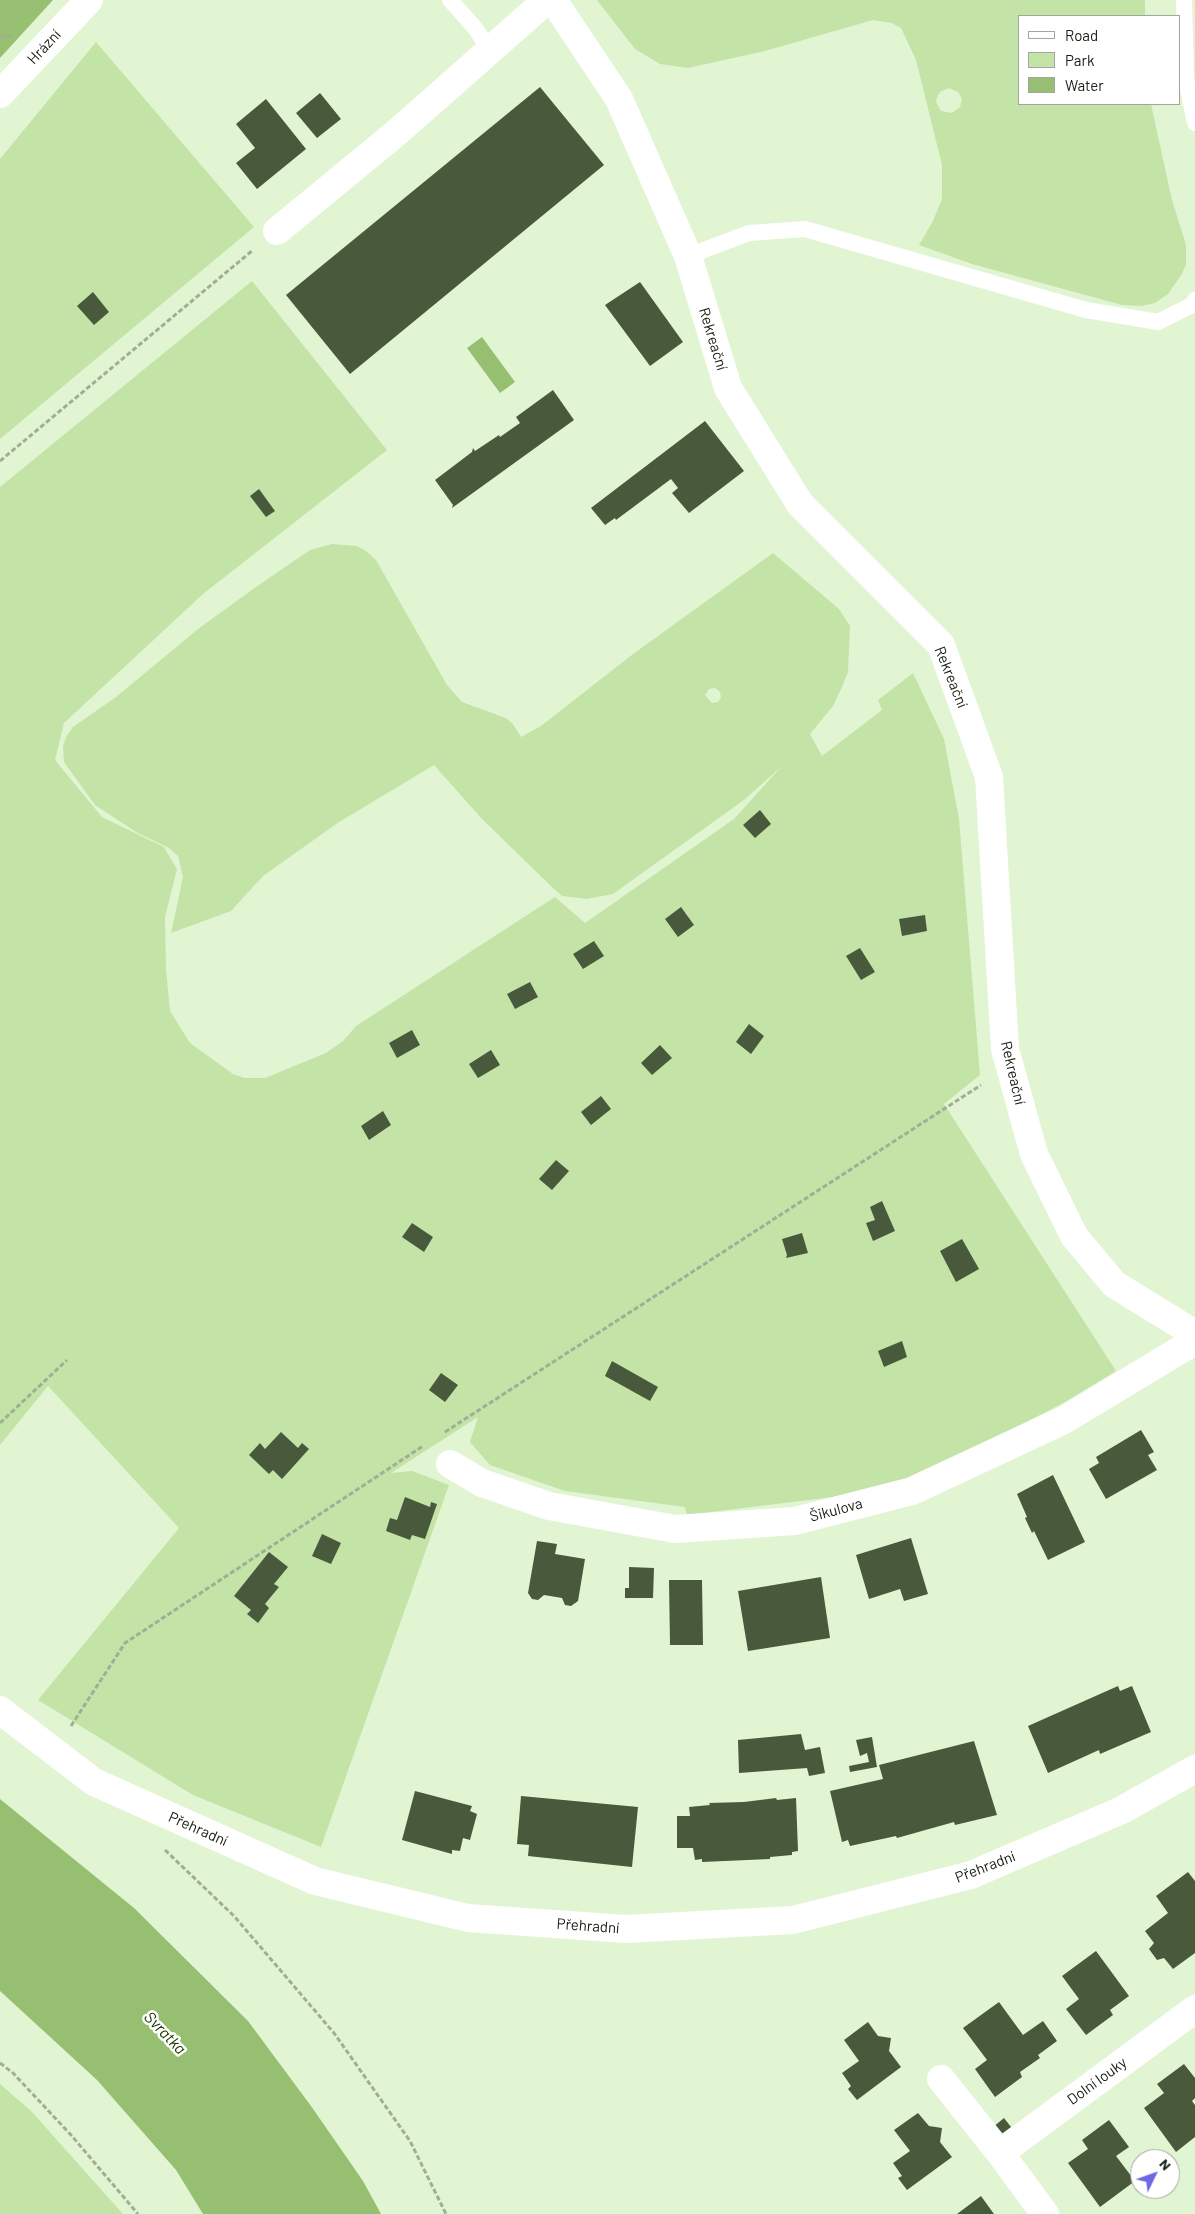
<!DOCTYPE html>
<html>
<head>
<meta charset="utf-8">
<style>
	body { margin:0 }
	#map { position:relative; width:1195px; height:2214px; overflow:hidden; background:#e2f5d3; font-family:Barlow,sans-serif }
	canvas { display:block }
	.legend { position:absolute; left:1018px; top:15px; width:162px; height:90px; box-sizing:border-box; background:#fff; border:1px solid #a2a5a0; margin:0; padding:6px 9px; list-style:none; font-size:15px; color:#171d11 }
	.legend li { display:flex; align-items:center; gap:10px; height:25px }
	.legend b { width:25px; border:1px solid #a2a5a0 }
	.north { position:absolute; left:1130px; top:2149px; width:50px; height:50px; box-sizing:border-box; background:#fff; border:1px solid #a2a5a0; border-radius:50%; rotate:48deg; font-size:14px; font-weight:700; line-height:20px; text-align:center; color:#171d11 }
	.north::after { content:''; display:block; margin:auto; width:18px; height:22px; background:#6d69e3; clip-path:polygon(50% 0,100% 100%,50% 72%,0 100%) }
</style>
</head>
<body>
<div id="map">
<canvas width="1195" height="2214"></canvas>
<ul class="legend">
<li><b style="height:6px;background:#fff"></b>Road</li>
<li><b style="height:14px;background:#c3e3a7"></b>Park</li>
<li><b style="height:14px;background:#97bf71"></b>Water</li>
</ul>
<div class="north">N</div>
</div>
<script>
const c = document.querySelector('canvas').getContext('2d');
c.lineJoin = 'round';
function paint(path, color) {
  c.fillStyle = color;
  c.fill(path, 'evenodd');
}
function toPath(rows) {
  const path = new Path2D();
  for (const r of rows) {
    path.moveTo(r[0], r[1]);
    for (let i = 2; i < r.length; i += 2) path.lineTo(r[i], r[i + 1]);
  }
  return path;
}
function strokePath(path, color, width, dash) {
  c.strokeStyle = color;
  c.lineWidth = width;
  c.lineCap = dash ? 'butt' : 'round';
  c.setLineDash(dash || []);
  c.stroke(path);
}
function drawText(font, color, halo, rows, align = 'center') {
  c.font = font + ' Barlow,sans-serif';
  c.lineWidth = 5;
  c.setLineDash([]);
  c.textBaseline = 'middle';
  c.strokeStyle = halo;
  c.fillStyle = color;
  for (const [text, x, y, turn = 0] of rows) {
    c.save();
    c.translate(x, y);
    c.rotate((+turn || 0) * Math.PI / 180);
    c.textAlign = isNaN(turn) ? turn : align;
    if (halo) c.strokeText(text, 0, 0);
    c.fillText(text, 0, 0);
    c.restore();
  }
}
const green = toPath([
	[597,0,1145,0,1145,16,1019,16,1019,104,1151,104,1172,200,1186,245,1186,264,1182,274,1168,294,1155,303,1141,306,1122,305,972,264,919,245,933,221,942,199,942,165,916,60,901,28,892,23,873,20,765,51,688,68,660,64,635,49],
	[949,88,958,92,962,99,960,107,952,113,941,111,936,102,937,97,940,92],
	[96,42,254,227,0,439,0,159],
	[252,281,387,450,203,594,133,659,64,723,55,760,102,817,164,847,177,869,165,917,166,969,170,1011,190,1043,233,1074,245,1078,265,1078,326,1053,343,1041,356,1026,555,897,585,923,734,819,781,767,744,800,613,894,587,899,562,896,552,887,482,819,434,765,339,822,263,876,231,911,171,933,183,877,178,856,169,848,136,832,95,805,64,762,63,746,66,737,73,727,116,697,198,629,256,587,310,550,332,544,357,546,366,551,376,560,447,685,462,702,506,718,513,724,521,737,541,726,633,654,773,553,839,609,850,626,848,672,842,687,833,706,810,734,822,756,882,710,878,700,913,673,944,739,959,819,980,1075,944,1104,1116,1371,1065,1402,915,1480,841,1496,687,1515,685,1507,565,1491,490,1465,470,1442,478,1417,391,1473,412,1471,449,1485,321,1847,193,1795,38,1700,179,1528,48,1386,0,1445,0,487],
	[715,688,720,692,721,698,718,702,712,703,705,695,709,689],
	[0,2084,32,2112,123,2214,0,2214]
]);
const forest = toPath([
	[0,0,53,0,0,58]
]);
const water = toPath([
	[482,337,515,382,500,393,467,348],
	[0,1799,134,1908,248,2021,311,2106,363,2181,381,2214,203,2214,176,2170,97,2080,0,1991]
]);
const building = toPath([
	[540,87,604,165,350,374,286,295],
	[320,93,341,119,317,138,296,113],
	[266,99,306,149,257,189,236,163,255,148,236,124],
	[640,282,683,342,650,366,605,305],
	[93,292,109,312,94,325,77,306],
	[553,390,574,420,452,508,453,505,435,480,472,452,473,448,475,451,499,435,500,437,520,423,516,417],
	[705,421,744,471,689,513,672,493,678,488,671,479,616,520,615,518,605,525,591,508],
	[259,489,275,511,266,517,250,496],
	[760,810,771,824,755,838,743,825],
	[681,907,694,925,678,937,665,919],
	[925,915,927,931,902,936,899,919],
	[594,941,604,956,583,969,573,954],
	[860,948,875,972,861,980,846,956],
	[530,982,538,997,515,1009,507,994],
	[749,1024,764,1036,751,1054,736,1042],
	[412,1030,420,1045,397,1058,389,1043],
	[660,1045,672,1058,652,1075,641,1063],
	[491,1050,500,1065,478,1078,469,1064],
	[601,1096,611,1109,591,1125,581,1112],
	[383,1111,391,1125,369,1140,361,1126],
	[556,1160,569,1171,552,1190,539,1179],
	[882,1201,895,1231,873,1241,866,1223,875,1220,870,1207],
	[412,1223,433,1237,424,1252,402,1237],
	[802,1233,808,1253,786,1258,787,1255,782,1239],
	[962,1239,979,1269,956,1282,940,1251],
	[902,1341,907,1357,884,1367,878,1351],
	[612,1361,658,1387,650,1401,605,1376],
	[441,1373,458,1385,445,1402,429,1390],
	[1141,1430,1154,1452,1148,1455,1157,1470,1106,1499,1089,1469,1099,1463,1096,1457],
	[281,1432,298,1448,302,1443,309,1449,282,1479,273,1470,269,1474,249,1455,260,1443,265,1449],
	[1053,1475,1085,1542,1048,1560,1034,1531,1032,1533,1025,1518,1027,1517,1017,1494],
	[405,1497,430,1507,431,1502,437,1504,425,1539,412,1535,410,1540,386,1531,390,1518,397,1520],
	[322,1534,341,1543,331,1564,312,1556],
	[911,1538,928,1594,904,1601,900,1589,869,1599,856,1555],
	[537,1541,557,1544,555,1554,585,1559,578,1601,571,1606,565,1605,562,1598,544,1595,538,1600,532,1599,528,1593],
	[269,1552,288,1567,274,1584,279,1587,265,1604,269,1608,258,1623,247,1614,251,1610,234,1596],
	[629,1567,654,1568,653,1598,625,1598,625,1588,629,1588],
	[821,1577,830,1638,748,1651,738,1591],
	[669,1580,702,1580,703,1645,670,1645],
	[1118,1686,1120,1691,1132,1686,1151,1732,1100,1754,1099,1750,1048,1773,1028,1726],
	[801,1734,805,1750,820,1747,825,1773,809,1776,807,1768,739,1773,738,1740],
	[872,1737,877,1767,850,1772,849,1766,869,1762,867,1753,860,1756,856,1740],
	[974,1741,997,1815,955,1825,954,1822,897,1838,896,1836,850,1846,848,1840,842,1842,830,1791,883,1779,879,1765],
	[415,1791,472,1806,470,1811,477,1814,470,1840,463,1838,460,1851,452,1850,452,1854,402,1840],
	[521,1796,638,1807,632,1867,528,1856,529,1845,517,1844],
	[776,1798,777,1800,796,1798,798,1851,792,1852,792,1855,770,1857,770,1859,702,1862,702,1859,695,1860,693,1848,677,1848,677,1816,690,1816,689,1807,710,1805,709,1803,744,1802],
	[1188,1872,1195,1881,1195,1953,1173,1969,1164,1958,1157,1960,1149,1949,1154,1943,1145,1931,1168,1913,1156,1896],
	[1096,1951,1129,1996,1110,2010,1113,2015,1086,2035,1066,2009,1079,1999,1062,1976],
	[999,2002,1023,2035,1043,2021,1057,2041,1038,2055,1040,2058,1020,2072,1022,2077,995,2097,975,2069,987,2060,963,2028],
	[868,2022,878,2036,891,2038,889,2051,901,2067,857,2100,848,2089,851,2086,842,2073,859,2061,844,2040],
	[1184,2064,1195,2078,1195,2098,1192,2101,1195,2105,1195,2137,1176,2152,1144,2108,1164,2093,1157,2084],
	[918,2113,929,2126,942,2128,940,2142,952,2157,907,2190,898,2178,902,2176,893,2163,910,2151,894,2130],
	[1004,2118,1011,2127,999,2136,992,2128],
	[1109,2120,1129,2147,1116,2156,1135,2181,1100,2207,1068,2163,1088,2149,1082,2140],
	[981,2196,994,2214,957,2214]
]);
const path = toPath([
	[0,37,12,36],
	[0,461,253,250],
	[0,1423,67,1360],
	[445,1432,981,1085],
	[71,1726,125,1643,423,1446],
	[165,1850,234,1916,334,2033,410,2141,446,2214],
	[0,2063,13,2073,71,2135,138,2214]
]);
const service = toPath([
	[450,0,476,29,489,50],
	[1184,0,1186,78,1195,123],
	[688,256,749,233,805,229,1086,310,1158,322,1192,305,1195,300]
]);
const minor = toPath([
	[553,0,619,99,688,256,728,388,800,504,941,645,989,777,1005,1049,1034,1154,1074,1236,1114,1284,1195,1334],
	[0,94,89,0],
	[277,231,395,134,547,0],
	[450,1464,482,1483,549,1506,675,1529,795,1521,912,1491,1064,1420,1195,1341],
	[0,1710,94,1782,315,1881,468,1918,626,1929,793,1920,971,1875,1122,1810,1195,1769],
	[941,2079,1000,2153],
	[1045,2214,1000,2153,1195,2009]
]);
const streetNames = [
	["Hrázní",44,47,-47],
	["Rekreační",713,339,73],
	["Rekreační",951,677,68],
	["Rekreační",1013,1073,77],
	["Šikulova",836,1510,-15],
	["Přehradní",198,1829,24],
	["Přehradní",985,1867,-21],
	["Přehradní",588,1926,4],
	["Dolní louky",1097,2081,-36]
];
const waterNames = [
	["Svratka",165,2033,46]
];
paint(green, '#c3e3a7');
paint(forest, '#98c072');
paint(water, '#97bf71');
paint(building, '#49593c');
strokePath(path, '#a0af94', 3, [5, 2.5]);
strokePath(service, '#fff', 16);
strokePath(minor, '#fff', 28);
drawText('15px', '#171d11', '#fff', streetNames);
drawText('italic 16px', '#203900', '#fff', waterNames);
</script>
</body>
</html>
